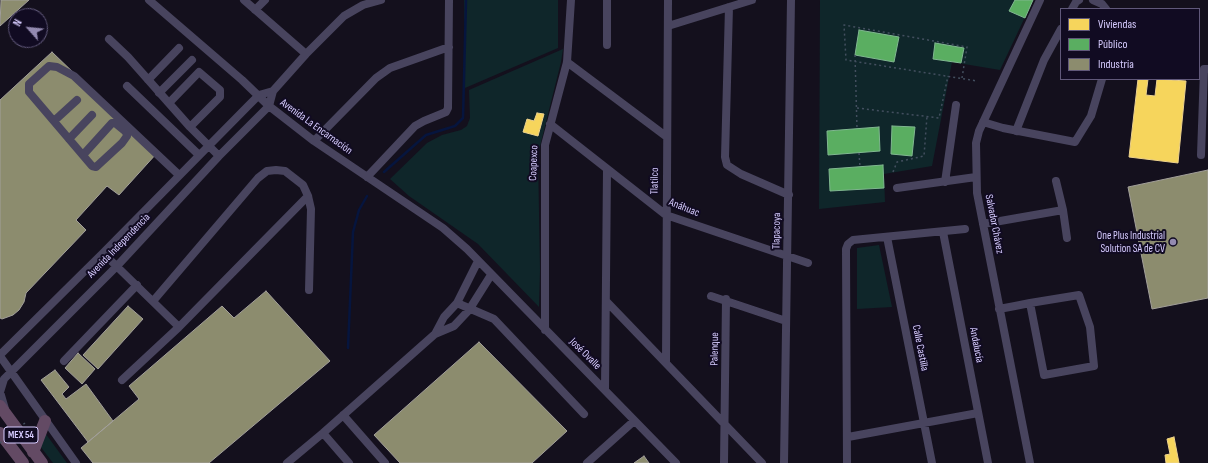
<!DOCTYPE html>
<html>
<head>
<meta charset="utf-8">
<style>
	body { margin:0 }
	#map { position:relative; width:1208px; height:463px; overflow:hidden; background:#14101d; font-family:"Sofia Sans Condensed",sans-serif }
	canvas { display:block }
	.legend { position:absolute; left:1060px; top:8px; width:140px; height:72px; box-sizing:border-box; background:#110b22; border:1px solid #60587a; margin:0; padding:5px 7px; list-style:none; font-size:12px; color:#d7ccff }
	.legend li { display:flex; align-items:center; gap:8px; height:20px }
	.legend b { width:20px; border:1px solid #60587a }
	.north { position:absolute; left:8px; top:8px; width:40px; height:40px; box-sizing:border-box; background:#110b22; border:1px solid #60587a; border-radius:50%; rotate:297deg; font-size:11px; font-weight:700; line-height:16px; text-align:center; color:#d7ccff }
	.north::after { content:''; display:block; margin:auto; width:14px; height:18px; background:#938ab0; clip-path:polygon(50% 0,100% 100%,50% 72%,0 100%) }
</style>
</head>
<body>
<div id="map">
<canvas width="1208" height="463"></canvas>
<ul class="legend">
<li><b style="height:11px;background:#f6d55c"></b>Viviendas</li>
<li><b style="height:11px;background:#5aae61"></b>Público</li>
<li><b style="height:11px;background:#8c8c6e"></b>Industria</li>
</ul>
<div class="north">N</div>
</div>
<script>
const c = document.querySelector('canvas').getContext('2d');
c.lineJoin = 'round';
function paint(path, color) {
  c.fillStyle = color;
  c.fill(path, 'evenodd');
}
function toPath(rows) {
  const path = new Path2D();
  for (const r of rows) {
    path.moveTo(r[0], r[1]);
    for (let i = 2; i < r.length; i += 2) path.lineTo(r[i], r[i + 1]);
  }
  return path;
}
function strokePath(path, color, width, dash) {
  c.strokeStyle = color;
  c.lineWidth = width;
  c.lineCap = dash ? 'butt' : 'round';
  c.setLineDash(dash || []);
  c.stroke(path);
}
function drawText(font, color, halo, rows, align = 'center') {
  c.font = font + ' "Sofia Sans Condensed",sans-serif';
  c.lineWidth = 4;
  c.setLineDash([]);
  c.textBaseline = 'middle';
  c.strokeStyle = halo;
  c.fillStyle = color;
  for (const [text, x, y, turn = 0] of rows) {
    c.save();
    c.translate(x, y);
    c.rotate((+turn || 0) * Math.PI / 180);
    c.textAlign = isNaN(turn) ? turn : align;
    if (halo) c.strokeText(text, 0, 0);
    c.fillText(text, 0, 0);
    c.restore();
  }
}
const green = toPath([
	[464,0,558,0,558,48,465,88],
	[820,0,1033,0,1000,70,952,62,932,166,884,174,885,202,819,209],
	[563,49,561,62,538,154,540,270,539,307,478,244,409,196,390,179,427,143,442,135,461,130,467,126,470,118,469,90],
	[879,245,892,307,857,309,857,248],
	[43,430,67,463,53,463,40,446]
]);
const homes = toPath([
	[1138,79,1148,79,1146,95,1155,96,1157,79,1186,81,1178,163,1129,157,1138,79],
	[537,113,544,114,538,136,523,132,527,119,534,121,537,113],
	[1174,437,1179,463,1166,463,1165,455,1170,454,1167,439,1174,437]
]);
const public = toPath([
	[1015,0,1033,0,1025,18,1009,11,1015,0],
	[859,30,899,37,894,62,855,55,859,30],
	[935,43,964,48,961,63,933,59,935,43],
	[892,126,915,127,912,156,891,154,892,126],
	[879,127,880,151,828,155,827,131,879,127],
	[883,165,884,188,830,191,829,169,883,165]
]);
const industry = toPath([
	[1,0,29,0,0,26,1,0],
	[52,52,157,153,119,195,107,186,76,220,86,230,26,293,24,302,19,310,13,315,2,319,0,318,0,100,52,52],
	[1208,170,1208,298,1152,309,1128,187,1208,170],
	[266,291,330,361,209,463,93,463,81,448,139,399,129,386,222,306,234,318,266,291],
	[128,306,143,319,98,369,83,355,128,306],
	[479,342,567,431,532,463,400,463,374,435,479,342],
	[78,353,95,369,82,384,65,368,78,353],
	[55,370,69,387,62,394,66,399,86,384,113,421,88,442,41,380,55,370],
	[644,456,649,463,634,463,644,456]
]);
const stream = toPath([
	[384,172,426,135,455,126,463,118,466,0],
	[348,348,353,232,359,210,367,196]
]);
const path = toPath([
	[855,55,857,129],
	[962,78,967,47,844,25,846,60,977,81],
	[857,108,939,118,948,76],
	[859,153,860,167],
	[893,172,897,162,924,156,927,116]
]);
const minor = toPath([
	[149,0,242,80,269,106,314,141,443,228,467,249,676,463],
	[244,0,306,54],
	[607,0,607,45],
	[1093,0,1102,4,1106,9],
	[729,7,725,157,727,165,741,174,789,195],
	[1072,9,1076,2,1079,0],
	[255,10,265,0],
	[668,26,752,0],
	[109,39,128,57,190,127,219,156],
	[567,62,667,137],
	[148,80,179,48],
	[127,86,199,155],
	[159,93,192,60],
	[169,103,199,72,220,90,220,97,190,127],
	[54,121,77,100],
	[983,122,1003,128,1075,142,1091,116,1102,79],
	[550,124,666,215,808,263],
	[1016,131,1044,60,1061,29],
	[69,139,92,115],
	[314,141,376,78,390,68,449,47],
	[83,155,112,123,115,123,126,132,127,136,122,143,96,167,92,166,29,92,29,84,49,66,57,67,74,76,179,175],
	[1201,155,1204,69,1208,69],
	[367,177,415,126,424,121,446,112,448,108,449,0],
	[1056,181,1063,210],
	[945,182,956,105],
	[897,188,976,177],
	[983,224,1063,210,1067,238],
	[943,232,988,463],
	[887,237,932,463],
	[103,253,179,327],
	[711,296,786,321],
	[154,300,258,178,267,171,276,170,285,171,303,185,308,196,311,209,309,290],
	[607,302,762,463],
	[457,303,494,319,584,414],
	[999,309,1015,306,1030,303,1079,295,1090,327,1094,366,1044,375,1030,303],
	[545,330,545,145,567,62,571,0],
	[435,334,444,317,457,303,478,261],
	[0,355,103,253,248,106,259,95,273,91],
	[0,356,76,463],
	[64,361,137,285],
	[666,362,668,0],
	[122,380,179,327,308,196],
	[605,390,607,169],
	[5,409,0,392,4,379,117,266,219,156,269,106,273,91,306,54,344,16,363,5,381,0],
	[343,415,385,463],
	[323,433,349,463],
	[848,437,978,413],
	[287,463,323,433,435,334,454,326,469,310,491,275],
	[587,463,634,421],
	[724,463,726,299],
	[784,463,791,0],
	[847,463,846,249,848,244,853,240,965,229],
	[1030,463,977,193,976,143,979,131,1040,0]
]);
const highway = toPath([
	[0,406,42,463],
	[0,433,23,463],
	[33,452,45,421]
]);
const pathBridge = toPath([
	[0,443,25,423]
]);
const markers = [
	[1173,242,4,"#938ab0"]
];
const shields = [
	[21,435,34]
];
const shieldNames = [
	["MEX 54",21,435]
];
const streetNames = [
	["Avenida La Encarnación",316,127,36],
	["Coapexco",534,163,-88],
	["Tlatilco",655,181,-89],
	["Anáhuac",684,208,22],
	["Salvador Chávez",994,224,79],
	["Tlapacoya",777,231,-89],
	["Avenida Independencia",119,246,-46],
	["Andalucía",976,345,79],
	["Calle Castilla",920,348,79],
	["Palenque",715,349,-89],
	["José Ovalle",585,354,45]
];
const poiNames = [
	["One Plus Industrial",1165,236],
	["Solution SA de CV",1165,249]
];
paint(green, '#0f262a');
paint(homes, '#f6d55c');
strokePath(homes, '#edd28d', 1);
paint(public, '#5aae61');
strokePath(public, '#80b790', 1);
paint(industry, '#8c8c6e');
strokePath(industry, '#a29f9a', 1);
strokePath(stream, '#06153e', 2.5);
strokePath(path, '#434f5f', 1.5, [2, 3]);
strokePath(minor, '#48445e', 8);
strokePath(highway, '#634a64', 12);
strokePath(pathBridge, '#434f5f', 1.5, [2, 3]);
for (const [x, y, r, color] of markers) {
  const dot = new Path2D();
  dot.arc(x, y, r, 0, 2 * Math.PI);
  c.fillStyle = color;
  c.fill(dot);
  strokePath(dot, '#110b22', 1.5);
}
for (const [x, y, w] of shields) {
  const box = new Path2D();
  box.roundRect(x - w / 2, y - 8, w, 16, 3);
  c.fillStyle = '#110b22';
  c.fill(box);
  strokePath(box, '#d7ccff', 1);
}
drawText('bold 10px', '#d7ccff', null, shieldNames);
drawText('11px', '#d7ccff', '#110b22', streetNames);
drawText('11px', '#d7ccff', '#110b22', poiNames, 'right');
</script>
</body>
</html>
